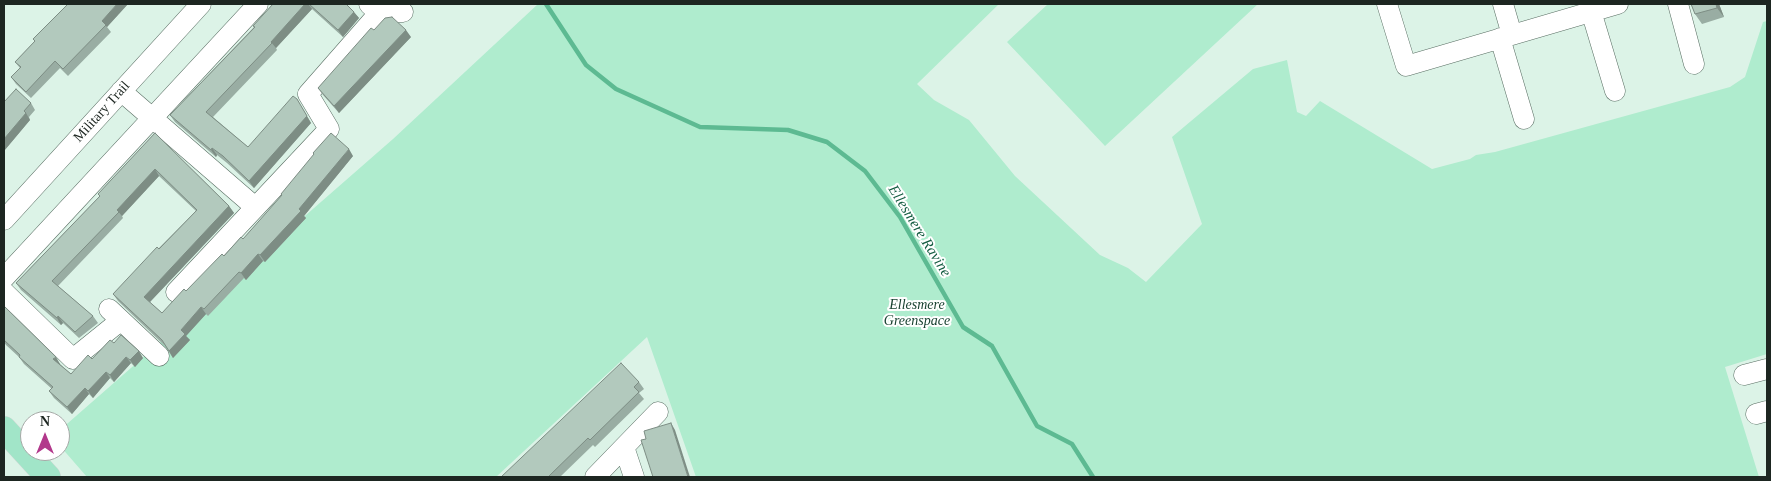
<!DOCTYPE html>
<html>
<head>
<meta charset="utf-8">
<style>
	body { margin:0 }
	#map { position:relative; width:1771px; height:481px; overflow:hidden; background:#dcf3e7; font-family:"Times New Roman",serif }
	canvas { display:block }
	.frame { position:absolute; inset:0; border:5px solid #1d2621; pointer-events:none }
	.north { position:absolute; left:20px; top:411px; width:50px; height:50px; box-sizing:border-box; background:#fff; border:1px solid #a5a8a6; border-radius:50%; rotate:0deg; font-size:14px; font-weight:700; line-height:20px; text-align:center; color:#1d2621 }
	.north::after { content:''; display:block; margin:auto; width:18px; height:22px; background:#b2388b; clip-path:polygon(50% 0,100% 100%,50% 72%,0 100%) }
</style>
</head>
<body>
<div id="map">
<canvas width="1771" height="481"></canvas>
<div class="frame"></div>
<div class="north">N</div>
</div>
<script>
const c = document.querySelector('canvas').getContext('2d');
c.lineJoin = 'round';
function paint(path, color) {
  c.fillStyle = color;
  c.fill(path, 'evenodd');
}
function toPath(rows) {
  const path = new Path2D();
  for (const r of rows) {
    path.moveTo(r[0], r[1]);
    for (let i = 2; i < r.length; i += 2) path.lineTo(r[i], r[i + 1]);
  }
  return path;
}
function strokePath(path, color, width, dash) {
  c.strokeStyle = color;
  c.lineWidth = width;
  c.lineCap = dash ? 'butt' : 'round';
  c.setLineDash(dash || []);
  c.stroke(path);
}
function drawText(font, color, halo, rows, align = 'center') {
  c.font = font + ' "Times New Roman",serif';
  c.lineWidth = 4;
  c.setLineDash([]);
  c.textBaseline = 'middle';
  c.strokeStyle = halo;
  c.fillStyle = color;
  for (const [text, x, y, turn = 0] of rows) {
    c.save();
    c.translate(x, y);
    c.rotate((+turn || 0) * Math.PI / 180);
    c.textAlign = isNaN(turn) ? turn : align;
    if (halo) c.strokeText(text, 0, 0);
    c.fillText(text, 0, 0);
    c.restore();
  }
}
const green = toPath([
	[538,4,999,4,917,84,934,100,969,120,1015,176,1100,255,1128,268,1146,282,1202,224,1172,137,1253,69,1287,60,1297,112,1306,116,1320,101,1432,169,1470,159,1476,155,1495,152,1730,87,1745,77,1763,22,1767,21,1767,354,1725,367,1759,477,696,477,647,337,496,477,87,477,60,446,60,430,393,139],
	[1048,4,1258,4,1105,146,1007,42]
]);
const stream = toPath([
	[546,4,586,65,616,89,700,127,788,130,827,142,865,171,900,217,963,327,992,346,1037,426,1072,444,1093,477]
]);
const minor = toPath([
	[369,4,379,13,403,12],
	[1387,4,1406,66,1512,35,1503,4],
	[1678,4,1694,64],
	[1591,11,1615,91],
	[1512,35,1618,4],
	[1500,38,1524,119],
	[121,91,255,207],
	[4,220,201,4],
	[4,278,258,4],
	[4,292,73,359,120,321],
	[176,292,329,129,308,94,379,13],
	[109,309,159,356],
	[1744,375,1767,369],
	[1756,414,1767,411],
	[624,447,634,477],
	[595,477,658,412]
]);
const major = toPath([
	[4,429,48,477]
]);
const wall = toPath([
	[128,4,107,27,111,32,68,76,60,68,31,98,16,84,11,77,20,68,15,62,35,41,33,39],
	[273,4,346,4,359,18,343,37,312,9,276,48,277,50,213,117,248,147,301,106,311,123,254,188,227,163,217,155,216,157,175,122,170,115,254,27,253,26],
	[1691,4,1719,4,1724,17,1702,24,1695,14],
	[374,30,411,37,339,113,323,95,318,88],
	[4,102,31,103,35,110,29,117,30,120,4,151],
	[155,133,229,206,234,213,150,302,162,313,243,239,282,195,314,155,313,153,353,156,304,216,306,218,265,262,263,261,246,280,244,278,208,316,206,314,186,336,190,340,173,358,165,346,118,301,113,294,196,211,159,176,122,216,123,218,58,286,93,316,98,323,79,338,63,323,61,325,21,290,16,283,100,196,98,194],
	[4,306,60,364,71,374,114,343,143,358,135,367,131,363,114,382,110,378,93,398,89,394,72,414,54,398,49,391,52,389,24,364,19,357,6,345,4,342],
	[639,382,644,389,639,393,644,399,595,447,593,445,560,477,501,477]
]);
const shadedWall = toPath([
	[117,4,128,4,107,27,102,21],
	[305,4,308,4,312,9,276,48,271,42],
	[1716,4,1719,4,1724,17,1717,8],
	[354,12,359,18,343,37,338,30],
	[406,30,411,37,339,113,334,106],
	[297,99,311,123,254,188,249,181],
	[26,113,30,120,4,151,4,139],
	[212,148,217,155,216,157,211,150],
	[349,149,353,156,304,216,306,218,265,262,260,255],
	[155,169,159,176,122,216,117,210],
	[229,206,234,213,149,303,144,297],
	[258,254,263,261,246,280,241,273],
	[201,307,206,314,186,336,190,340,173,358,169,351,181,330],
	[58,316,63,323,61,325,57,318],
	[139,351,143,358,135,367,130,360],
	[56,357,60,364,58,366,53,359],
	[126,357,131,363,114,382,110,375],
	[106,372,110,378,93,398,88,391],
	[85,388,89,394,72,414,67,407],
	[671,423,675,430,690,477,688,477]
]);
const building = toPath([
	[68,4,117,4,102,21,106,25,63,69,55,61,26,92,11,77,21,67,15,62,35,41,33,39,68,4],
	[273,4,305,4,271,42,272,43,206,112,248,147,293,96,297,99,307,116,249,181,223,156,212,148,211,150,170,115,255,27,253,26,273,4],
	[309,4,346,4,354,12,338,30,309,4],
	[1691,4,1716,4,1717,8,1695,14,1691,4],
	[392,17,406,30,334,106,318,88,371,28,374,30,385,18,392,17],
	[16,89,31,103,24,111,26,113,4,139,4,102,16,89],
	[155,133,229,206,144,297,162,313,184,289,186,291,222,254,224,256,241,237,243,239,282,195,281,194,314,154,313,153,331,133,349,149,299,209,301,211,260,255,258,254,241,273,239,272,204,309,201,307,181,330,185,334,169,351,162,340,113,294,157,247,159,249,197,210,155,169,117,210,119,212,52,281,93,316,75,332,58,316,57,318,16,283,100,196,98,194,155,133],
	[4,306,56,357,53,359,71,374,88,355,92,359,110,340,114,343,121,335,139,351,130,360,126,357,110,375,106,372,88,391,85,388,67,407,49,391,53,387,19,357,20,355,4,340,4,306],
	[621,363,639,382,634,387,639,392,590,440,588,438,548,477,501,477,621,363],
	[671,423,688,477,653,477,641,440,646,439,644,431,671,423]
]);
const streetNames = [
	["Military Trail",102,112,-48]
];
const parkNames = [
	["Ellesmere",917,305],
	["Greenspace",917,321]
];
const waterNames = [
	["Ellesmere Ravine",919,231,58]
];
paint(green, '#afecce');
strokePath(stream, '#5dba92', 4.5);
strokePath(minor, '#596e63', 21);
strokePath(major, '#d6d8d7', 26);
strokePath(minor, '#fff', 20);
strokePath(major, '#a1e5c8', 25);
paint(wall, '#99ada3');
paint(shadedWall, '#7d8d84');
paint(building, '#b2c9bd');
strokePath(building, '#7d8d84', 1);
drawText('14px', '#1d2621', '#fff', streetNames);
drawText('italic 14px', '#194231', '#fff', parkNames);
drawText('italic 15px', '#155d42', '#fff', waterNames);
</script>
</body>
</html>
